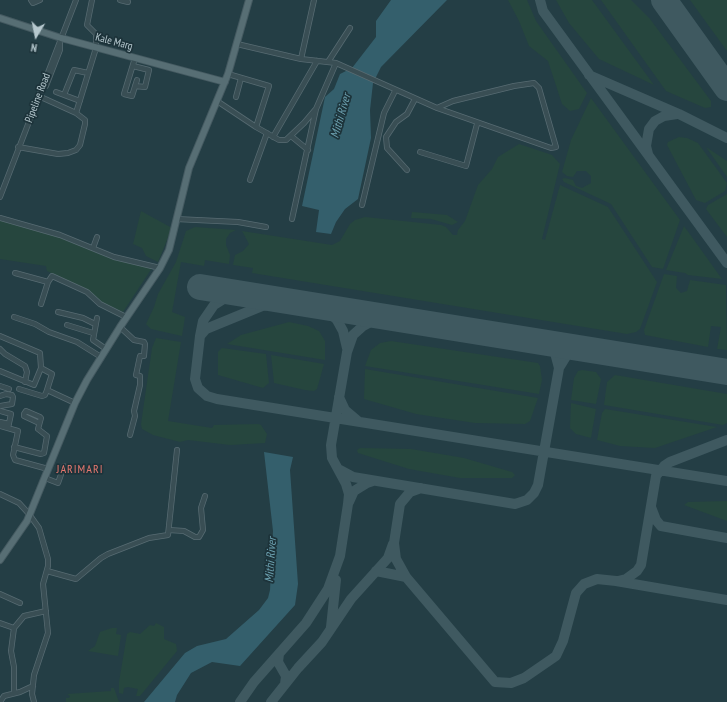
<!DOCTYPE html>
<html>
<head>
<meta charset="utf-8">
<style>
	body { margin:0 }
	#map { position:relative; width:727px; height:702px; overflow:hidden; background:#243e45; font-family:"PT Sans Narrow",sans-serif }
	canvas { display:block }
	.north { position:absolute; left:16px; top:16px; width:40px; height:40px; -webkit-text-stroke:3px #1d333a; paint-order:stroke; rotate:190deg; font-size:11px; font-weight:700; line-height:16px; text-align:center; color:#b6c8ce }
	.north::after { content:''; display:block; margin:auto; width:14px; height:18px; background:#b6c8ce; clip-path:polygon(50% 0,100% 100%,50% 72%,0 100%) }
</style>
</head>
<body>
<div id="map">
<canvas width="727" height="702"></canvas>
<div class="north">N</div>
</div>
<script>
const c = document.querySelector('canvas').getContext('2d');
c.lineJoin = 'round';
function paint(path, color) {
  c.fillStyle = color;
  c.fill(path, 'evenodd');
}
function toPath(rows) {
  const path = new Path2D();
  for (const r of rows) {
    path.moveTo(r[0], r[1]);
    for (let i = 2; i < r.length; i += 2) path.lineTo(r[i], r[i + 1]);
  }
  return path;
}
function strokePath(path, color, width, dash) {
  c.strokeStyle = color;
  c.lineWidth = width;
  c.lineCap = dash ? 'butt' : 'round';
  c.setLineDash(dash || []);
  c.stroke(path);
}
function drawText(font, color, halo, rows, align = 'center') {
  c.font = font + ' "PT Sans Narrow",sans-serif';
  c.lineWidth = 3.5;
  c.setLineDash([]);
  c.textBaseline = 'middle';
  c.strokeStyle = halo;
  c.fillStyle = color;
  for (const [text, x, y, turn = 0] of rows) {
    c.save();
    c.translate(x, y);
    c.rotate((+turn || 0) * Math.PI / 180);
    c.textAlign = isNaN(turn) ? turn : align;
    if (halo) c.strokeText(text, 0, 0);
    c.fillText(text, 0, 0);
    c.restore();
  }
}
const green = toPath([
	[508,0,527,0,536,21,587,93,579,109,570,111,562,104,548,61,529,46,519,21],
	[556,0,592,0,654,85,599,59,569,23],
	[601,0,631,0,650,19,711,101,711,107,705,108,666,91],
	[690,0,727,0,727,51],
	[591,98,680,220,663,269,652,267,611,204,564,182,562,179,565,178,573,180,576,186,582,188,591,183,591,176,586,171,577,171,573,177,567,176,562,172,571,140],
	[679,137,687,138,698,143,727,183,725,191,705,203,696,200,667,145,668,142],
	[519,144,552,155,560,164,542,239,545,240,560,185,608,207,657,282,640,329,636,332,627,334,252,273,253,268,233,265,235,255,243,251,249,244,242,231,332,245,340,241,350,224,355,220,365,217,441,225,446,227,453,235,457,235,458,230,465,221,478,185,492,169,498,157],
	[706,147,727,161,727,177],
	[727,194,727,237,706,209,708,205],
	[141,211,172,228,158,262,146,256,142,248,133,244],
	[412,212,447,215,458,222,452,225,431,219,411,218],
	[0,220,58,237,115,260,152,268,123,312,103,303,86,290,47,271,46,266,0,259],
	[684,226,722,279,688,275,685,273,666,270],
	[195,227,236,230,230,233,226,239,226,245,230,255,229,264,205,260,204,266,181,262,172,312,185,317,182,336,151,329,146,324,154,307,158,294,176,262,186,231],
	[664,274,677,276,676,288,681,293,687,291,690,280,726,285,727,350,717,349,721,327,711,326,708,347,645,335,644,330],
	[289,322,308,326,319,331,325,341,325,360,227,344,241,335],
	[156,338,181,342,168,421,212,428,214,425,258,424,261,425,267,434,265,443,230,445,188,440,180,442,153,435,142,429,141,424,152,348],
	[391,341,538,363,540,366,542,380,539,394,365,366,371,350,380,343],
	[222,348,266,354,269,383,263,388,218,375,218,352],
	[271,355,324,364,317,389,314,391,305,390,274,383],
	[365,369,538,398,530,421,525,424,475,423,416,414,364,399],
	[582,370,596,372,601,379,596,404,571,400,574,378,578,371],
	[615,375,727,394,727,423,723,425,604,405,607,382],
	[571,403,596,409,591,438,576,434,570,428],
	[605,409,717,427,655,448,620,446,597,440,602,413],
	[360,448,411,449,464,458,512,472,515,475,512,478,460,478,409,469,358,453,357,450],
	[727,501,727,521,684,505,688,502],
	[156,623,164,627,164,639,176,644,177,651,140,696,136,696,138,689,128,687,124,688,123,694,119,693,119,682,127,634,130,632,140,634,150,625,154,626],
	[112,628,117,628,116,634,121,635,118,656,88,651,95,646,100,632],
	[111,688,114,688,119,702,66,702,66,698,69,698,70,696,67,694,111,691]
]);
const water = toPath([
	[391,0,447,0,381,67,373,83,370,110,371,138,358,199,345,209,336,222,331,234,316,232,319,210,302,206,325,97,334,89,340,74,352,68,376,37,376,21],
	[264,452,293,457,290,470,298,584,295,605,240,666,212,662,191,673,177,695,175,702,144,702,185,653,197,646,226,639,259,610,268,598,270,590,273,531]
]);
const taxiway = toPath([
	[540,0,543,11,727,263],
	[589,75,679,114,727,138],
	[648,154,646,146,649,129,655,121,664,116,677,114],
	[288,301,262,306,206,329,200,336,195,379,198,388,207,396,217,399,727,481],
	[316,306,328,311,337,320,343,331,347,348],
	[200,336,203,321,214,305,230,295,241,294],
	[541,342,555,353,559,368],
	[339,397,345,410,358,421],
	[338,469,353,477,515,504,527,500,534,493,538,485,559,368,567,355,574,350,584,349],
	[421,488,410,492,400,504,394,543,396,559,406,577,495,682,511,683,524,678,556,656,563,641,576,593,584,584,597,579,616,581,727,600],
	[349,502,354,491,367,483,373,481],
	[651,507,656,520,661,526,727,538],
	[376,571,406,577],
	[618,581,626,579,637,571,641,565,656,476,664,466,670,462,727,440],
	[331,627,336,580],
	[279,654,278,662,286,676,285,684],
	[240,702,254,682,306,623,328,589,340,556,348,504,349,494,346,484,332,458,331,445,347,352,353,335,363,326,374,320,391,318],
	[271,702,298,668,322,642,351,599,388,558,393,544]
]);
const runway = toPath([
	[664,0,727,88],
	[200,287,727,372]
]);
const minor = toPath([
	[31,0,33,3,40,0],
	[120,0,128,2],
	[237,44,301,59,336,63,437,108,453,101,514,86,534,83,539,88,556,147,551,148,437,108],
	[135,58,124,94,132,96,137,80],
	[301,59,314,0],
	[328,62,350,28],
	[133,66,149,70,145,87,135,86],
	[228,74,269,86,256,127],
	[46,86,60,50,60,44],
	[56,92,80,101],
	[64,95,74,70,88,73],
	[236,97,241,78],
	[43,98,76,113],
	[217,101,256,127,279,140,286,140,304,123,315,110],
	[291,136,308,150],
	[273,137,317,61],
	[18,147,58,154,68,153,76,150,80,145,85,124,85,120,76,113,96,48,96,34,87,25,92,0],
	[420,152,466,166,477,124],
	[407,170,387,148,386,137,396,122,407,114,415,99],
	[250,180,267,133],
	[0,197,76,0],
	[362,205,384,113,395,91],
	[0,218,60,235,114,257,160,268],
	[176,219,238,222,266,227],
	[292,219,316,109,336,63],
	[93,248,97,237],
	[15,273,48,282],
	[41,304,48,282,52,276,87,292,100,304,126,317],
	[58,312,83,318,95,324],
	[14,317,35,324,49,332,77,342,101,357],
	[97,318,93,340,106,349],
	[67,325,93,333],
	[120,327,134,340,144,342,145,344,144,356,140,356,136,375,140,376,140,385,134,411,135,416,130,435],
	[0,336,40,353,41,368,52,374,47,390,75,403],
	[0,349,5,354,25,366,27,372,25,382],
	[0,371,34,385,41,368],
	[0,386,9,389],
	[19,389,42,396,45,395,47,390],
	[0,396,6,394,12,395,13,397,12,404,0,406],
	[0,411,11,414,8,428],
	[0,422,9,424],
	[0,426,18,431,13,455,15,460,48,469],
	[14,447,41,454,44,453,47,436,38,429,41,418,40,417,26,411,24,414,24,416,39,423],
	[45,478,58,483,64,466],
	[0,494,19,503,29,514,39,528,48,559,48,566,43,584,48,633,34,675,32,694,34,702],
	[169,530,184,531,195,537,199,537,203,530,201,508,205,496],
	[47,571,76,579,101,558,108,554,149,538,168,535,177,450],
	[0,594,20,603],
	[0,623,14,628],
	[14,693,14,667,11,651,14,628,24,616,46,611],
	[0,702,4,696,20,692,33,686]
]);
const major = toPath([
	[0,18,61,38,225,82],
	[0,560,27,521,75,403,87,380,120,327,160,268,169,250,189,168,228,74,249,0]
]);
const streetNames = [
	["Kale Marg",114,42,15],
	["Pipeline Road",38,98,-69]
];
const waterNames = [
	["Mithi River",341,116,-74],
	["Mithi River",271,560,-86]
];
const neighbourhoodNames = [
	["JARIMARI",80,470]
];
paint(green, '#26463e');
paint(water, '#345f6c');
strokePath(taxiway, '#3f5960', 10);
strokePath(runway, '#3f5960', 26);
strokePath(minor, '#576b72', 6);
strokePath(major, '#455a61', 8);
strokePath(minor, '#394e54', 4.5);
strokePath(major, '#576e74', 6);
drawText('11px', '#b6c8ce', '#1d333a', streetNames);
drawText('italic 12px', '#6ca1b0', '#1d333a', waterNames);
c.letterSpacing = '1px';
drawText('12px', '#e4776e', '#1d333a', neighbourhoodNames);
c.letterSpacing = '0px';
</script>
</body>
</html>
